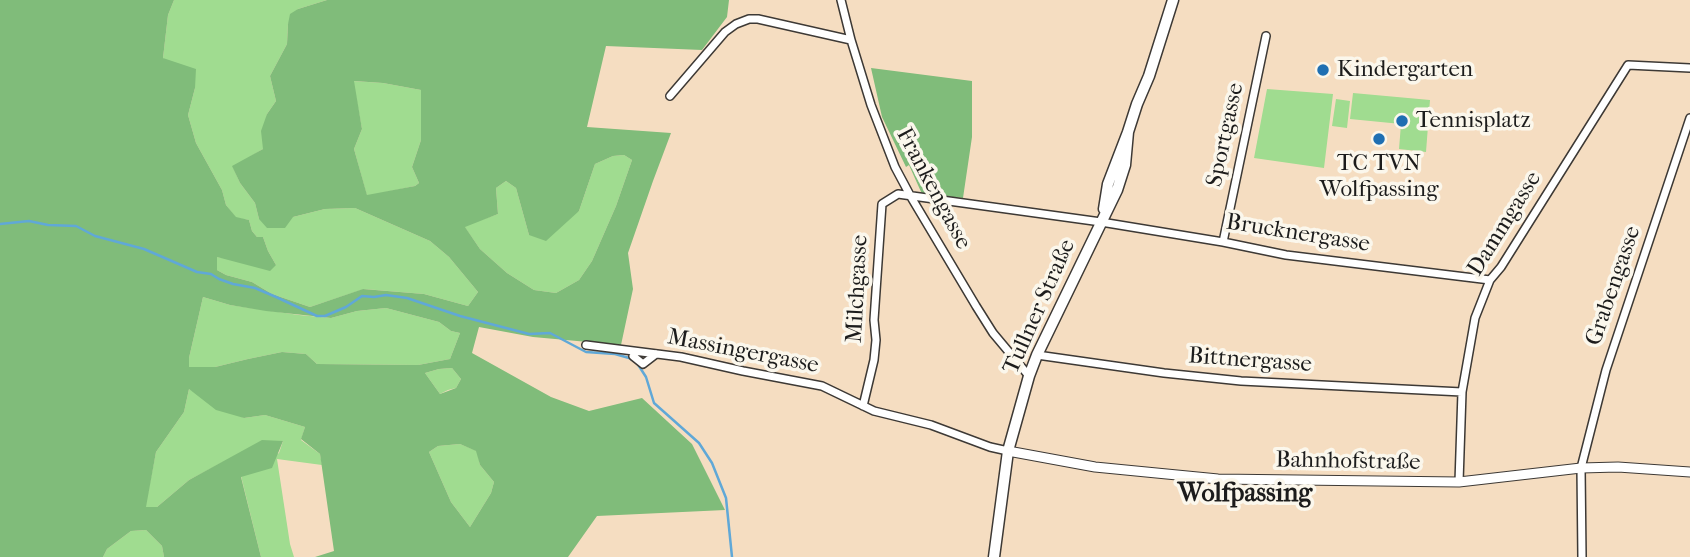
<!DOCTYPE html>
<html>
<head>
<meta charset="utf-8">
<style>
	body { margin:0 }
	canvas { display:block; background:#f5ddc1 }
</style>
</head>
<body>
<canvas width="1690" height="557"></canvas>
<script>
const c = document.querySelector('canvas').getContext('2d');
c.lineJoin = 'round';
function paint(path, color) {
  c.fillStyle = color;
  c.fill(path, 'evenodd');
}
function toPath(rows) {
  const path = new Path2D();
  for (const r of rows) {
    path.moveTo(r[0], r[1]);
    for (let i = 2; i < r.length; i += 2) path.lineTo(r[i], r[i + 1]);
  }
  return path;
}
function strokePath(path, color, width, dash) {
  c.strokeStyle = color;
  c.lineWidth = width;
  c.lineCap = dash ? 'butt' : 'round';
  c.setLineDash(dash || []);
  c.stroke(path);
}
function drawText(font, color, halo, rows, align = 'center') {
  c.font = font + ' "IM FELL French Canon",serif';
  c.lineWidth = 7;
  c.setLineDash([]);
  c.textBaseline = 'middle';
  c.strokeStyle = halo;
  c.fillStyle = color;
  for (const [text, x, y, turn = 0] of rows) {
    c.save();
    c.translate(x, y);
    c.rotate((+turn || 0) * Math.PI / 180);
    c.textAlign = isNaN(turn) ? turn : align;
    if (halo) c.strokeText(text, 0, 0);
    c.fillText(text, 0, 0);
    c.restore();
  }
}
const green = toPath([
	[174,0,327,0,298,9,288,24,287,44,270,76,276,101,267,114,263,149,233,167,240,183,255,203,259,219,293,217,325,209,355,208,430,241,449,257,478,292,468,306,424,294,364,289,310,307,272,294,252,282,226,275,217,270,217,257,276,265,268,251,263,237,257,237,252,231,249,220,236,218,226,205,222,190,196,143,188,115,195,88,163,58,168,15],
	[353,81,383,83,421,90,421,140,412,167,419,183,415,186,367,196,354,149,362,129],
	[1267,89,1333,94,1324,168,1254,158],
	[1353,93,1430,100,1426,152,1399,149,1401,124,1350,119],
	[1336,99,1350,101,1347,128,1332,126],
	[624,155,632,160,616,206,592,261,579,280,556,293,534,290,507,273,480,249,464,226,498,214,496,188,506,181,516,188,529,235,579,211,595,164,613,156],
	[203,297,230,305,299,315,331,318,357,311,386,308,439,322,451,331,460,333,450,359,418,365,317,364,306,354,282,352,248,359,215,367,189,367,189,358],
	[452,368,461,379,456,388,448,390,440,394,425,373,439,369],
	[189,389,244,418,265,415,305,427,301,440,320,454,322,465,277,459,290,544,294,557,261,557,241,476,279,453,283,441,223,462,189,480,157,507,145,508,156,452,184,412],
	[460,444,477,451,480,465,494,482,491,493,470,527,451,502,429,452,438,446],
	[146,530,162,546,164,557,103,557,107,549,131,531]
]);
const forest = toPath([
	[0,0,174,0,168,15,163,58,196,69,195,88,188,115,196,143,222,190,226,205,236,217,249,220,252,231,257,237,263,237,268,251,276,265,270,271,217,257,217,270,226,275,252,282,272,294,310,307,363,289,424,294,468,306,478,292,449,257,430,241,355,208,325,209,293,217,285,228,267,228,259,219,255,203,240,183,232,166,263,149,261,131,267,114,276,101,270,76,287,44,288,24,290,14,298,9,327,0,729,0,727,17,702,50,606,46,587,127,671,133,653,181,628,253,633,289,621,345,533,337,479,327,472,353,551,397,589,411,642,398,692,444,725,510,597,516,568,557,315,557,334,551,320,454,301,439,305,427,265,415,244,418,216,410,189,389,184,412,156,452,146,507,157,507,189,480,262,440,283,441,272,468,241,477,261,557,164,557,162,546,146,530,131,531,107,549,103,557,0,557],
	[354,81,383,83,421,90,421,140,412,167,419,183,415,186,367,195,354,149,362,129],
	[624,155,632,160,616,206,592,261,579,280,556,293,534,290,507,273,480,249,465,227,498,214,496,188,506,181,516,188,529,235,546,241,579,211,595,164,613,156],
	[203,297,230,305,266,311,331,318,357,311,386,308,439,322,451,331,460,333,450,359,418,365,317,364,306,354,282,352,248,359,215,367,189,367,189,358],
	[452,368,461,379,456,388,440,394,425,373,439,369],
	[460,444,476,451,480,465,494,482,491,493,470,527,451,502,429,452,438,446],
	[871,68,972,81,972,137,963,198,922,194,909,165,906,167,882,117]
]);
const stream = toPath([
	[0,224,29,221,48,225,76,226,95,236,144,249,197,272,211,274,219,279,233,284,255,288,276,297,317,316,325,316,346,307,362,296,374,297,386,295,407,298,460,316,529,334,550,333,586,352,615,354,629,358,637,363,646,377,654,403,699,443,712,463,726,498,732,557]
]);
const minor = toPath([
	[841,0,851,40,871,105,895,167,911,197,976,306,993,333,1029,376],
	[670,96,725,32,736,24,749,19,758,19,851,40],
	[1223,242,1266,36],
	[586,345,681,357,743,371,822,386,874,411,931,425,990,447,1008,451],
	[635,352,633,356,643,364,656,354],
	[1037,355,1164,373,1241,381,1462,392],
	[863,406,874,360,876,340,874,320,882,204,898,194,1101,222,1223,242,1286,255,1490,280],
	[1459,482,1462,392,1475,318,1490,280,1501,267,1628,65,1690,68],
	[1582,557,1581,468,1606,370,1690,118]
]);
const tertiary = toPath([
	[1008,451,1095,467,1218,479,1459,482,1581,468,1618,467,1690,472]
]);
const secondary = toPath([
	[1104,209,1108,184,1128,132,1137,104,1149,76,1173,0],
	[994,557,1008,451,1029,376,1037,355,1117,190,1125,165,1128,132]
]);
const markers = [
	[1323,70,7,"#1f6fb2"],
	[1402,121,7,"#1f6fb2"],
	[1379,139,7,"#1f6fb2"]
];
const poiNames = [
	["Kindergarten",1337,70],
	["Tennisplatz",1416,121],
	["TC TVN",1379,164,"center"],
	["Wolfpassing",1379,190,"center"]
];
const streetNames = [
	["Sportgasse",1226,135,-78],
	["Frankengasse",933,189,62],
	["Dammgasse",1505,224,-58],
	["Brucknergasse",1298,234,9],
	["Grabengasse",1614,286,-71],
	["Milchgasse",858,289,-87],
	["Tullner Straße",1040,307,-66],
	["Massingergasse",743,352,11],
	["Bittnergasse",1250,361,4],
	["Bahnhofstraße",1348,462,1]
];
const quarterNames = [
	["Wolfpassing",1245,495]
];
paint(green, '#a0dc90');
paint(forest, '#80bc7a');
strokePath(stream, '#60a8d7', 2.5);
strokePath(minor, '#3d3935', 10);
strokePath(tertiary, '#3d3935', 11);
strokePath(secondary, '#3d3935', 13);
strokePath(minor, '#fff', 7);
strokePath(tertiary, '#fff', 9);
strokePath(secondary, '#fff', 10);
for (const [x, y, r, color] of markers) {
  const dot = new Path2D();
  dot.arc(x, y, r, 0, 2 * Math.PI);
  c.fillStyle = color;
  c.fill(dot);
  strokePath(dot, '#fbf7ec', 2.5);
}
drawText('23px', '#1c1c1c', '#fbf7ec', poiNames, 'left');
drawText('23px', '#1c1c1c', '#fbf7ec', streetNames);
drawText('bold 26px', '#1c1c1c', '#fbf7ec', quarterNames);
</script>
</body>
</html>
